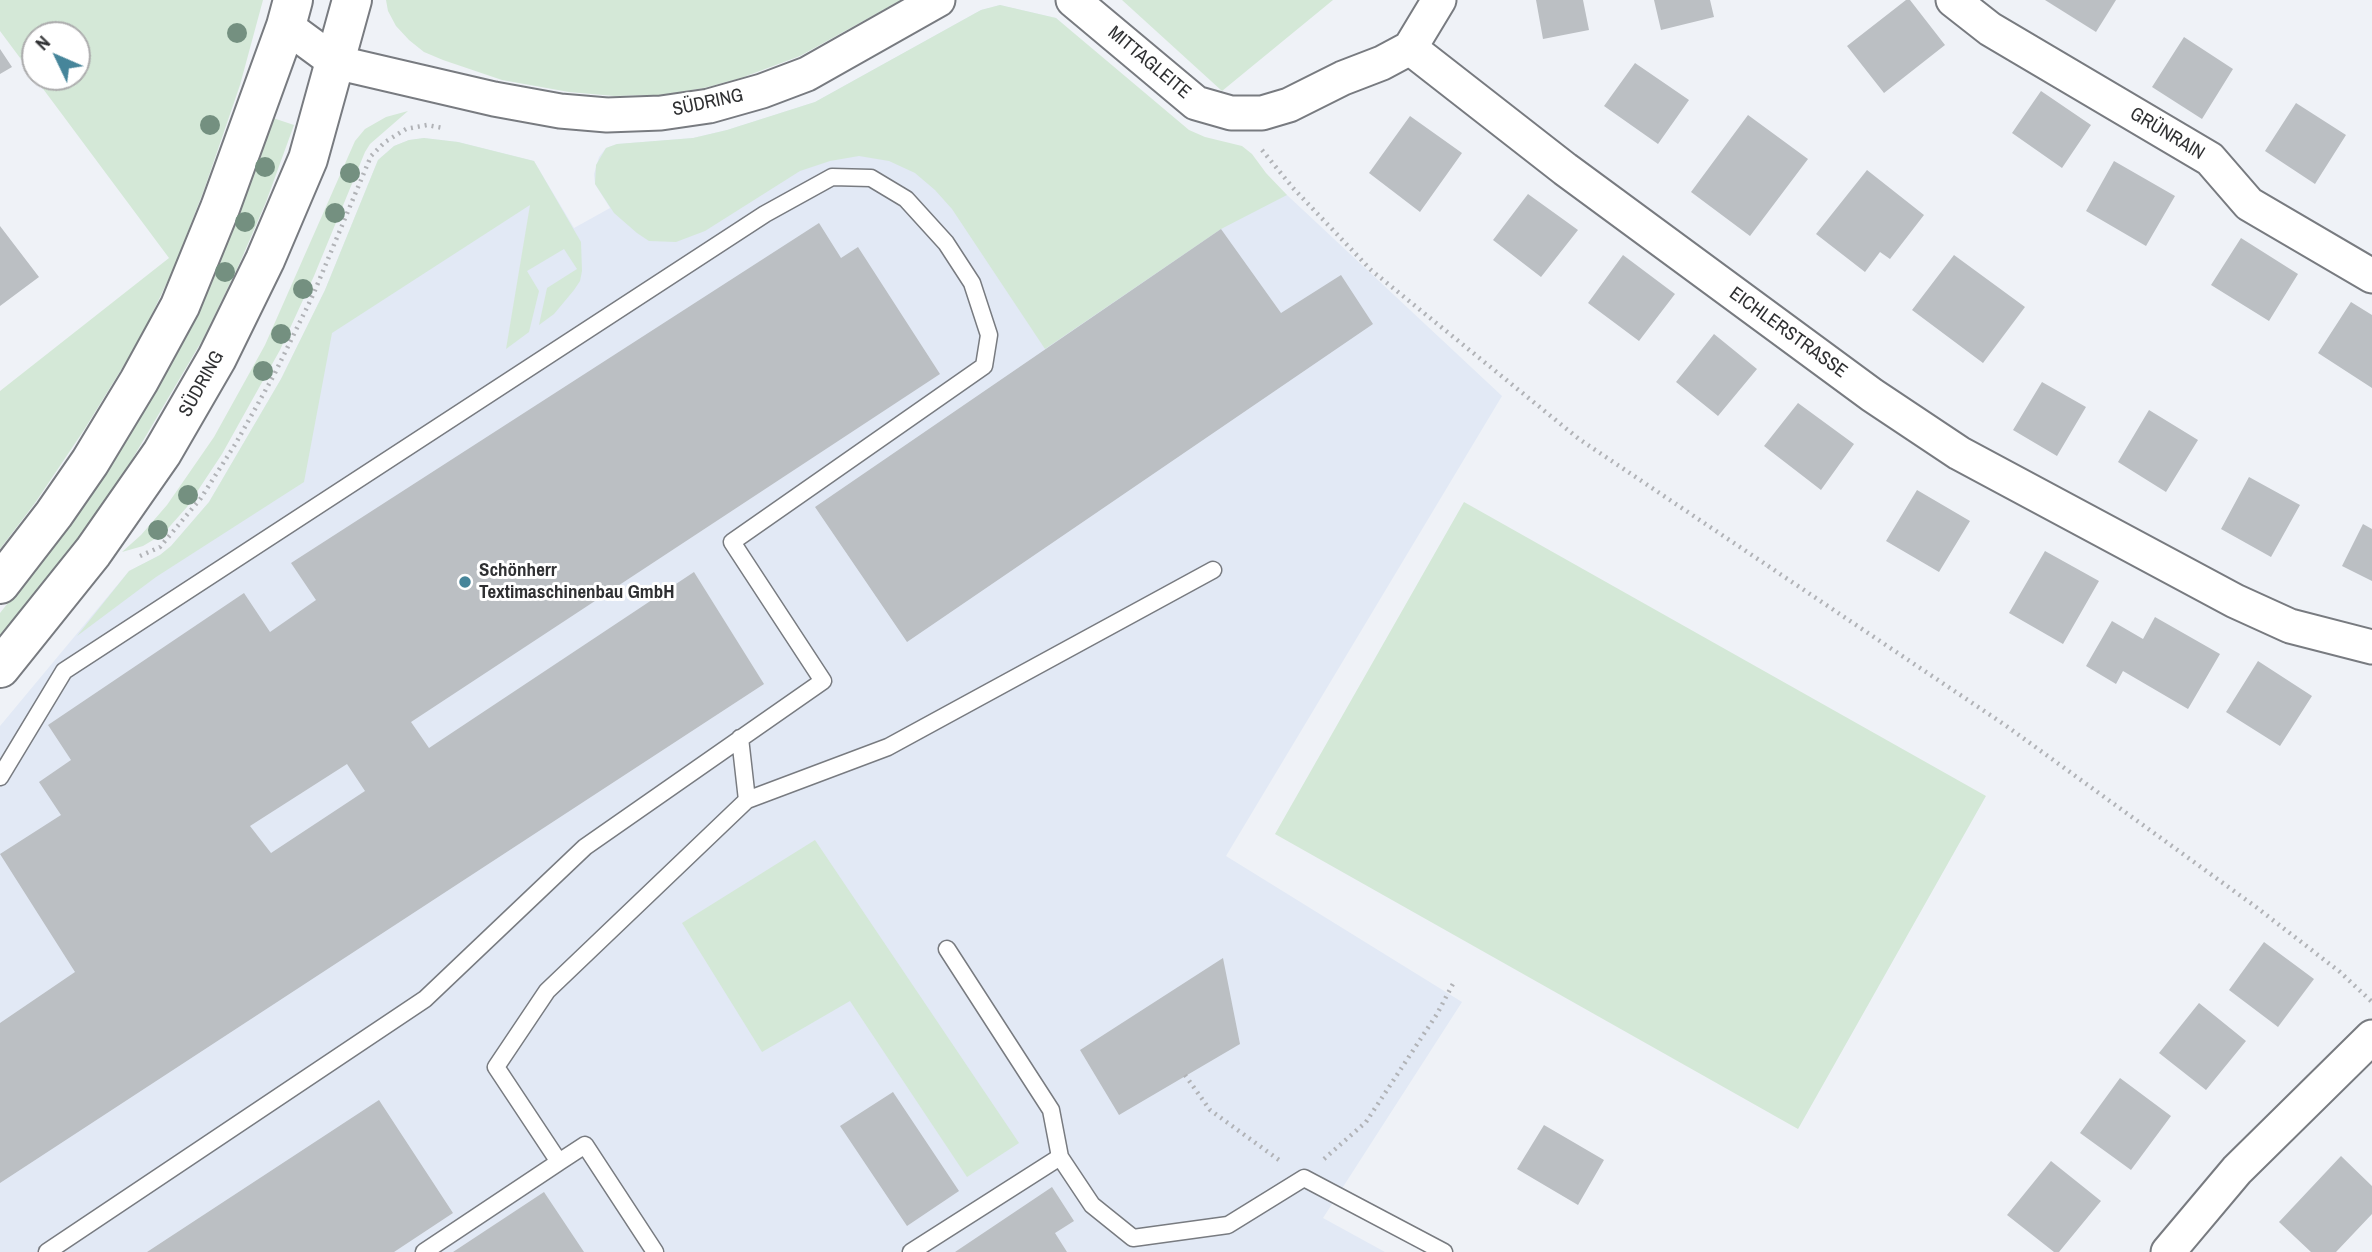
<!DOCTYPE html>
<html>
<head>
<meta charset="utf-8">
<style>
	body { margin:0 }
	#map { position:relative; width:2372px; height:1252px; overflow:hidden; background:#eff2f7; font-family:"Archivo Narrow",sans-serif }
	canvas { display:block }
	.north { position:absolute; left:21px; top:21px; width:70px; height:70px; box-sizing:border-box; background:#fff; border:2px solid #acacad; border-radius:50%; rotate:314deg; font-size:19px; font-weight:700; line-height:28px; text-align:center; color:#2f3032 }
	.north::after { content:''; display:block; margin:auto; width:24px; height:32px; background:#46859a; clip-path:polygon(50% 0,100% 100%,50% 72%,0 100%) }
</style>
</head>
<body>
<div id="map">
<canvas width="2372" height="1252"></canvas>
<div class="north">N</div>
</div>
<script>
const c = document.querySelector('canvas').getContext('2d');
c.lineJoin = 'round';
function paint(path, color) {
  c.fillStyle = color;
  c.fill(path, 'evenodd');
}
function toPath(rows) {
  const path = new Path2D();
  for (const r of rows) {
    path.moveTo(r[0], r[1]);
    for (let i = 2; i < r.length; i += 2) path.lineTo(r[i], r[i + 1]);
  }
  return path;
}
function strokePath(path, color, width, dash) {
  c.strokeStyle = color;
  c.lineWidth = width;
  c.lineCap = dash ? 'butt' : 'round';
  c.setLineDash(dash || []);
  c.stroke(path);
}
function drawText(font, color, halo, rows, align = 'center') {
  c.font = font + ' "Archivo Narrow",sans-serif';
  c.lineWidth = 6;
  c.setLineDash([]);
  c.textBaseline = 'middle';
  c.strokeStyle = halo;
  c.fillStyle = color;
  for (const [text, x, y, turn = 0] of rows) {
    c.save();
    c.translate(x, y);
    c.rotate((+turn || 0) * Math.PI / 180);
    c.textAlign = isNaN(turn) ? turn : align;
    if (halo) c.strokeText(text, 0, 0);
    c.fillText(text, 0, 0);
    c.restore();
  }
}
const built = toPath([
	[1000,5,1056,18,1173,122,1287,195,1502,396,1226,856,1462,1002,1323,1218,1385,1252,0,1252,0,726,129,571,160,555,171,546,209,502,281,379,325,290,378,160,394,146,409,140,424,138,458,142,534,161,574,228,610,208,595,184,594,174,599,157,606,148,617,144,693,138,727,130,815,102,981,10]
]);
const green = toPath([
	[0,0,263,0,240,85,204,190,173,270,140,339,84,430,35,503,0,549,0,391,169,258,0,31],
	[35,35,77,35,77,77,35,77],
	[386,0,901,0,800,56,741,78,704,88,661,95,614,96,569,92,502,80,443,60,424,52,409,40,396,26,388,11],
	[1122,0,1333,0,1222,91],
	[1000,5,1056,18,1189,130,1205,137,1242,146,1252,154,1266,173,1287,195,1221,229,1045,349,952,209,935,190,915,173,889,161,859,156,830,161,800,171,705,231,676,242,649,241,637,233,614,213,595,184,596,165,606,148,617,144,693,138,727,130,815,102,981,10],
	[408,111,370,144,365,152,314,276,280,350,222,454,187,507,163,534,143,546,122,552,141,535,167,505,214,437,265,345,355,141,365,129,386,117],
	[270,117,294,125,266,202,238,267,203,339,127,468,77,540,0,639,0,613,60,537,117,454,167,371,197,314,232,230],
	[424,138,458,142,534,161,581,242,582,271,580,281,574,290,554,314,539,325,547,288,577,269,564,249,527,271,539,291,529,332,506,349,530,205,332,333,304,482,156,577,77,636,129,571,160,555,171,546,209,502,281,379,325,290,378,160,394,146,409,140],
	[1464,502,1986,796,1798,1129,1275,834],
	[815,840,1019,1143,967,1177,850,1001,762,1052,682,923]
]);
const building = toPath([
	[1536,0,1583,0,1589,30,1543,39],
	[1654,0,1710,0,1714,17,1661,30],
	[1906,0,1910,0,1945,45,1884,93,1847,46],
	[2045,0,2116,0,2096,32],
	[2184,37,2233,69,2202,119,2152,87],
	[0,49,12,67,0,74],
	[1635,63,1689,100,1658,144,1604,106],
	[2041,91,2091,125,2062,168,2012,133],
	[2296,103,2346,135,2315,184,2265,151],
	[1748,115,1808,159,1750,236,1691,192],
	[1410,116,1462,153,1420,212,1369,173],
	[2114,161,2175,196,2146,246,2086,211],
	[1867,170,1924,215,1890,259,1880,252,1865,272,1816,234],
	[1528,194,1578,230,1541,277,1493,240],
	[819,223,841,258,858,247,940,374,411,722,429,748,694,572,764,684,0,1183,0,1023,75,972,0,854,61,815,39,782,71,760,48,725,244,593,270,632,316,600,291,563],
	[347,764,365,791,271,853,250,826],
	[0,226,39,277,0,306],
	[1221,229,1281,313,1341,275,1373,324,907,642,815,507],
	[2241,238,2298,274,2269,321,2211,285],
	[1623,255,1675,294,1639,341,1588,303],
	[1954,255,2025,307,1983,363,1912,310],
	[2351,302,2372,315,2372,388,2318,353],
	[1714,334,1757,369,1718,416,1676,382],
	[2042,382,2086,407,2057,456,2013,430],
	[1798,403,1854,444,1821,490,1764,446],
	[2149,410,2198,440,2166,492,2118,462],
	[2249,477,2300,505,2271,557,2221,529],
	[1917,490,1970,521,1939,572,1886,541],
	[2363,524,2372,529,2372,581,2342,566],
	[2045,551,2099,581,2063,644,2009,613],
	[2155,617,2220,654,2188,709,2123,671,2116,684,2086,666,2112,621,2143,639],
	[2258,661,2312,696,2280,746,2226,712],
	[2264,942,2314,979,2278,1027,2229,990],
	[1223,958,1240,1044,1119,1115,1080,1050],
	[2199,1003,2246,1041,2206,1090,2159,1053],
	[2120,1078,2171,1116,2131,1170,2080,1133],
	[893,1092,959,1191,907,1226,840,1126],
	[379,1100,453,1213,394,1252,147,1252],
	[1544,1125,1604,1160,1578,1205,1517,1169],
	[2341,1156,2372,1186,2372,1214,2336,1252,2311,1252,2279,1222],
	[2051,1161,2101,1201,2059,1252,2054,1252,2007,1215],
	[1052,1187,1074,1221,1055,1233,1067,1252,955,1252],
	[544,1192,584,1252,453,1252]
]);
const path = toPath([
	[1262,150,1293,188,1371,270,1579,439,2005,725,2256,907,2340,972,2371,1001],
	[140,556,160,547,201,498,236,443,274,375,313,295,371,156,385,142,406,129,427,125,443,128],
	[1185,1075,1210,1110,1279,1160],
	[1324,1159,1366,1122,1437,1014,1455,980]
]);
const lane = toPath([
	[0,777,64,671,765,214,832,177,871,178,906,199,946,243,972,283,989,335,984,366,732,542,823,681,585,847,425,999,47,1252],
	[747,800,888,747,1213,570],
	[947,949,1051,1110,1060,1157,1092,1205,1133,1238,1228,1225,1304,1178,1444,1252],
	[559,1162,585,1145,655,1252],
	[424,1252,559,1162,496,1067,547,991,747,800,740,738],
	[911,1252,1060,1157]
]);
const street = toPath([
	[1073,0,1196,103,1231,113,1262,113,1289,105,1343,78,1382,63,1410,48,1565,169,1872,395,1959,453,2235,601,2290,626,2372,647],
	[1953,0,1990,29,2210,159,2249,204,2372,276],
	[286,26,335,62,494,99,560,111,607,115,661,113,709,106,762,91,807,74,938,0],
	[1410,48,1439,0],
	[2168,1252,2237,1170,2372,1037]
]);
const primary = toPath([
	[0,584,54,514,90,462,139,381,180,306,220,208,286,26,293,0],
	[0,668,93,552,162,453,217,358,265,260,308,159,352,0]
]);
const trees = [
	[237,33],
	[210,125],
	[265,167],
	[350,173],
	[335,213],
	[245,222],
	[225,272],
	[303,289],
	[281,334],
	[263,371],
	[188,495],
	[158,530]
];
const markers = [
	[465,582,7,"#46859a"]
];
const streetNames = [
	["MITTAGLEITE",1149,63,40],
	["SÜDRING",708,103,-12],
	["GRÜNRAIN",2167,134,31],
	["EICHLERSTRASSE",1788,333,36],
	["SÜDRING",202,384,-61]
];
const poiNames = [
	["Schönherr",479,571],
	["Textimaschinenbau GmbH",479,593]
];
paint(built, '#e2e9f5');
paint(green, '#d4e8d7');
paint(building, '#bbbfc3');
strokePath(lane, '#787b80', 19);
strokePath(street, '#787b80', 37);
strokePath(primary, '#787b80', 42);
strokePath(path, '#b1b3b7', 4.5, [2, 5]);
strokePath(lane, '#fff', 16);
strokePath(street, '#fff', 33);
strokePath(primary, '#fff', 38);
c.fillStyle = '#749080';
for (const [x, y] of trees) {
  c.beginPath();
  c.arc(x, y, 10, 0, 2 * Math.PI);
  c.fill();
}
for (const [x, y, r, color] of markers) {
  const dot = new Path2D();
  dot.arc(x, y, r, 0, 2 * Math.PI);
  c.fillStyle = color;
  c.fill(dot);
  strokePath(dot, '#fff', 2.5);
}
drawText('19px', '#2f3032', '#fff', streetNames);
drawText('bold 19px', '#2f3032', '#fff', poiNames, 'left');
</script>
</body>
</html>
